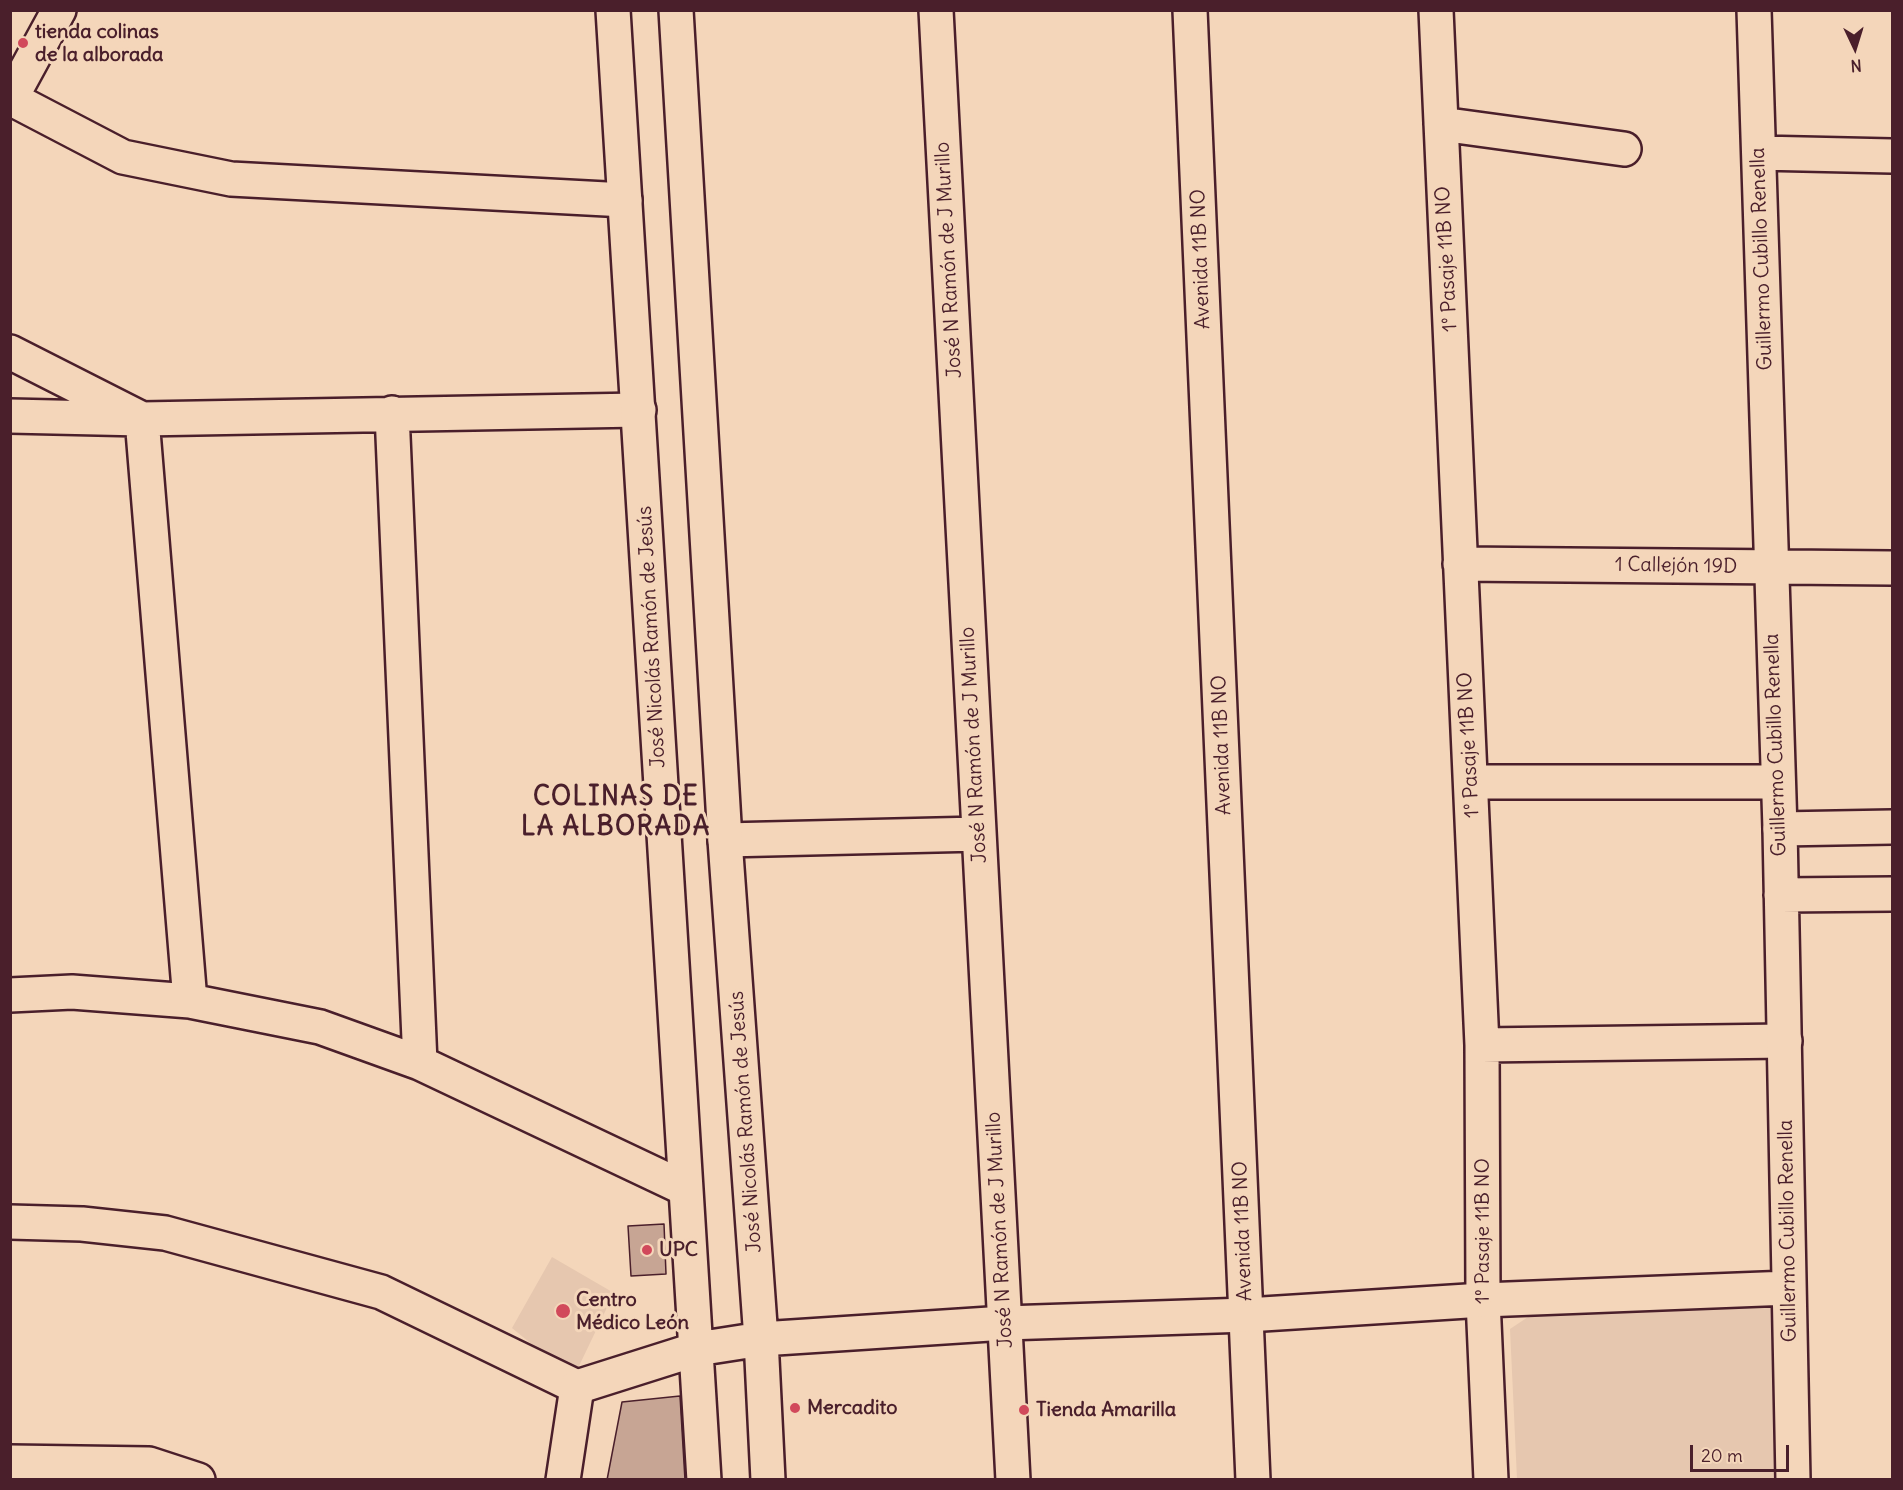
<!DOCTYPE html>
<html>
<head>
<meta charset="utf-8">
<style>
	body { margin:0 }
	#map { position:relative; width:1903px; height:1490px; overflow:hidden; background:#f4d6ba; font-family:Delius,sans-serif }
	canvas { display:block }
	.frame { position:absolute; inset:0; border:12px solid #4a1f2b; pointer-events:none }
	.north { position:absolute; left:1825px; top:18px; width:60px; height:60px; -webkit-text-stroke:4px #f4d6ba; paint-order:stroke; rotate:176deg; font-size:16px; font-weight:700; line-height:24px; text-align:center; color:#4a1f2b }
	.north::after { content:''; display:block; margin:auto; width:21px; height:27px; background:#4a1f2b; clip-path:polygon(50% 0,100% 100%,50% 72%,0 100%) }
	.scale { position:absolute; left:1690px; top:1445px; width:99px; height:27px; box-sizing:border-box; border:3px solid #4a1f2b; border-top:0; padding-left:8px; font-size:18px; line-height:21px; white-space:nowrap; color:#4a1f2b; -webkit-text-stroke:4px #f4d6ba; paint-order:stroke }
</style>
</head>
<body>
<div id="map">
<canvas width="1903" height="1490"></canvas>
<div class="frame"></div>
<div class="north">N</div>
<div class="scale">20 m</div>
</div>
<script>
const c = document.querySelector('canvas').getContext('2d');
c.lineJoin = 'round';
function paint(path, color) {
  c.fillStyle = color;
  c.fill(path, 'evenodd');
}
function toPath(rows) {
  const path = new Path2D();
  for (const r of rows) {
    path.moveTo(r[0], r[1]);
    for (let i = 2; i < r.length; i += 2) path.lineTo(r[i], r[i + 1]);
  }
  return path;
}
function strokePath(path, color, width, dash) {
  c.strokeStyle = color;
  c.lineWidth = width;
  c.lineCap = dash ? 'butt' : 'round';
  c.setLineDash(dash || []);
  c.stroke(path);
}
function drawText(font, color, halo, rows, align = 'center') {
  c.font = font + ' Delius,sans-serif';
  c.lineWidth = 6;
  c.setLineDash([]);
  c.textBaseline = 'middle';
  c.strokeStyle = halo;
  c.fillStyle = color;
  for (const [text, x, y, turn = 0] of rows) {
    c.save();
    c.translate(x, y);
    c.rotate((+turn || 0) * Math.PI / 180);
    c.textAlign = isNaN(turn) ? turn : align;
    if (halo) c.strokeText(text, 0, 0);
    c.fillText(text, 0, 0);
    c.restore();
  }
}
const built = toPath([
	[552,1257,614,1293,579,1366,573,1368,562,1369,512,1328],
	[1777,1306,1782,1479,1517,1479,1510,1329,1534,1313]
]);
const building = toPath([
	[664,1224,666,1274,631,1276,628,1226,664,1224],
	[680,1396,685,1480,607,1480,622,1402,680,1396]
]);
const street = toPath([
	[936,10,1013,1480],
	[1190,10,1253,1480],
	[1436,10,1482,1045,1483,1300,1491,1480],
	[1754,10,1780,829],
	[10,98,123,157,231,179,625,200],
	[10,100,59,10],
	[1441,124,1624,149],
	[1759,153,1892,156],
	[10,352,142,419,190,1001],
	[392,413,420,1063],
	[10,416,142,419,639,410],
	[1460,564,1892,568],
	[1471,782,1777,782],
	[725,840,979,834],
	[10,995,72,992,190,1001,320,1027,420,1063,684,1188],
	[1482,1045,1785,1041],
	[10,1222,82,1224,165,1233,381,1292,577,1387,563,1480],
	[10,1462,149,1464,198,1480]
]);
const secondary = toPath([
	[613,10,704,1480],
	[676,10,725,840,761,1339,768,1480],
	[1781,895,1892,894],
	[577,1387,697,1349,761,1339,1005,1323,1247,1315,1483,1300,1789,1288],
	[1793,1480,1780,829,1892,827]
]);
const markers = [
	[23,43,6,"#d1495b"],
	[647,1250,6,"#d1495b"],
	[563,1311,8,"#d1495b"],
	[795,1408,6,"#d1495b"],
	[1024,1410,6,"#d1495b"]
];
const poiNames = [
	["tienda colinas",35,32],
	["de la alborada",35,55],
	["UPC",659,1250],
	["Centro",576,1300],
	["Médico León",576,1323],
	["Mercadito",807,1408],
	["Tienda Amarilla",1036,1410]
];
const streetNames = [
	["Avenida 11B NO",1201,259,-92],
	["1° Pasaje 11B NO",1447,259,-93],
	["Guillermo Cubillo Renella",1762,259,-92],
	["José N Ramón de J Murillo",949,260,-93],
	["1 Callejón 19D",1676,566,1],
	["José Nicolás Ramón de Jesús",652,637,-93],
	["José N Ramón de J Murillo",974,745,-93],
	["Avenida 11B NO",1222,745,-92],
	["1° Pasaje 11B NO",1469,745,-93],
	["Guillermo Cubillo Renella",1776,745,-92],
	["José Nicolás Ramón de Jesús",746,1122,-94],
	["José N Ramón de J Murillo",1000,1230,-93],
	["Avenida 11B NO",1243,1231,-92],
	["1° Pasaje 11B NO",1483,1231,-90],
	["Guillermo Cubillo Renella",1788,1231,-91]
];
const districtNames = [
	["COLINAS DE",616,798],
	["LA ALBORADA",616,828]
];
paint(built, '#e6c7af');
paint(building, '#c7a594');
strokePath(building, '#4a1f2b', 1.5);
strokePath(street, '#4a1f2b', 38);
strokePath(secondary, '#4a1f2b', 38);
strokePath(street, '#f4d6ba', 33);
strokePath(secondary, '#f4d6ba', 33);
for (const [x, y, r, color] of markers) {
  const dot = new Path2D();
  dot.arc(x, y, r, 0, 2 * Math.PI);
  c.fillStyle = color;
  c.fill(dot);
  strokePath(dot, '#f4d6ba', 2);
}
drawText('bold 20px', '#4a1f2b', '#f4d6ba', poiNames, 'left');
drawText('20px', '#4a1f2b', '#f4d6ba', streetNames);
c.letterSpacing = '1.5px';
drawText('bold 26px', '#4a1f2b', '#f4d6ba', districtNames);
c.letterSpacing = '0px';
</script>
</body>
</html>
